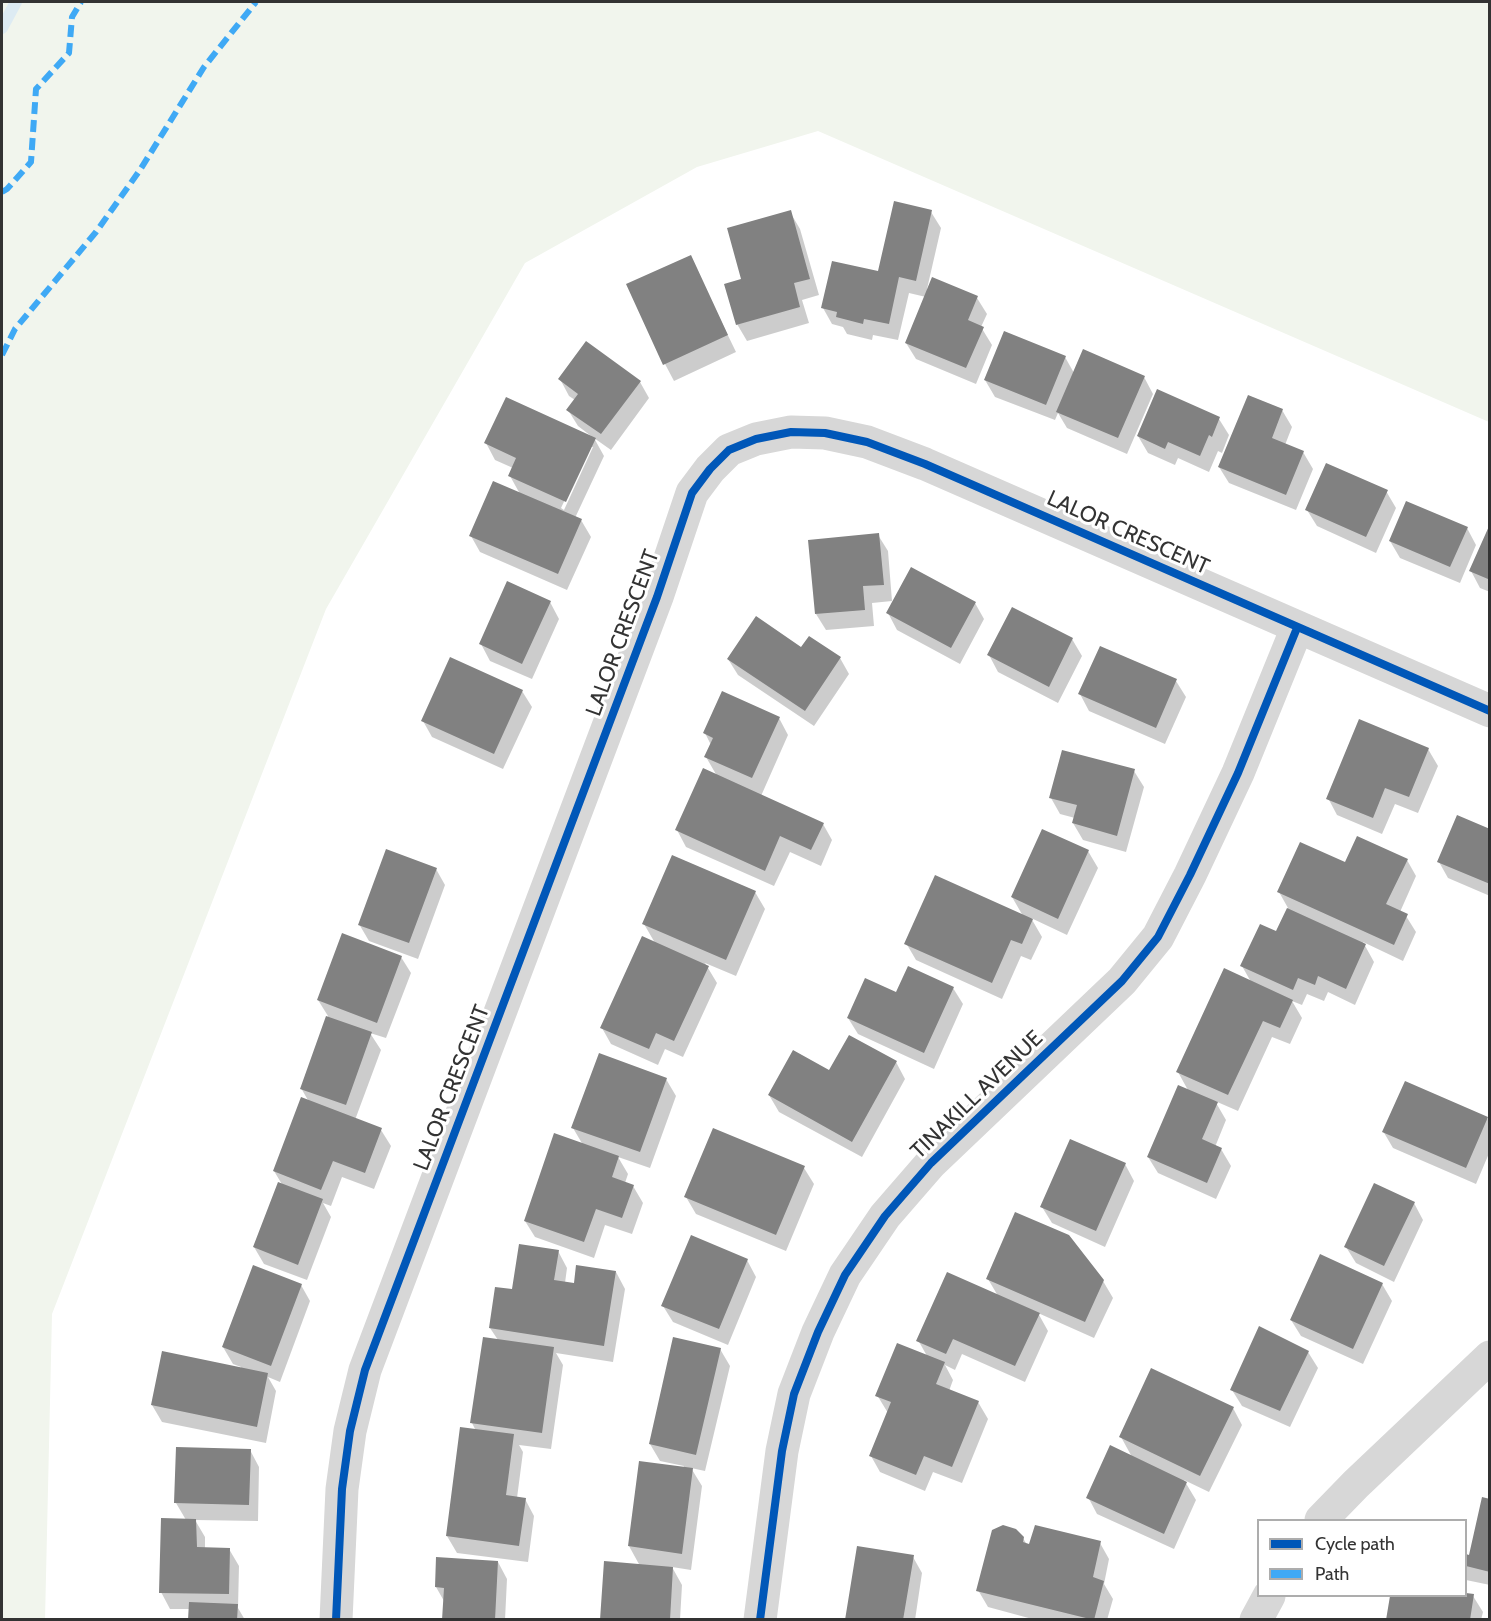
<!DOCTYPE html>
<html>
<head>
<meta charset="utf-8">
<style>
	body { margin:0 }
	#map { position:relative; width:1491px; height:1621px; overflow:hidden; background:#fff; font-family:Cabin,sans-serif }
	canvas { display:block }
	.frame { position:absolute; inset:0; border:3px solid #333; pointer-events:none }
	.legend { position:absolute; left:1257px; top:1519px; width:210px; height:78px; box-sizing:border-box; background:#fff; border:2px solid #adadad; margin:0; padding:8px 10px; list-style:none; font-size:18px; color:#333 }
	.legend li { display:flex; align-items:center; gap:12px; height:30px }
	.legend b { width:30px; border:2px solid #adadad }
</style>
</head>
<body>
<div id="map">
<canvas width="1491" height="1621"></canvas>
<div class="frame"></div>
<ul class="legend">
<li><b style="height:8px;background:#0057b8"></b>Cycle path</li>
<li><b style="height:8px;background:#3fa9f5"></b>Path</li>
</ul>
</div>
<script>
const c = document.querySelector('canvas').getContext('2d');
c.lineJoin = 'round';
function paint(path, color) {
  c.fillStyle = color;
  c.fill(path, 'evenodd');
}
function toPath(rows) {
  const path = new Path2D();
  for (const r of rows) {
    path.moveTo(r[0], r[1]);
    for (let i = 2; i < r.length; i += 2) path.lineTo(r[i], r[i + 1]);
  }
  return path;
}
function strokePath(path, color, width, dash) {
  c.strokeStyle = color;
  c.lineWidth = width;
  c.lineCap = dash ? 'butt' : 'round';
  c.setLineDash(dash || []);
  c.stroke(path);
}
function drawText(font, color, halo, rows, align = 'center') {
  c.font = font + ' Cabin,sans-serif';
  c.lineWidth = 6;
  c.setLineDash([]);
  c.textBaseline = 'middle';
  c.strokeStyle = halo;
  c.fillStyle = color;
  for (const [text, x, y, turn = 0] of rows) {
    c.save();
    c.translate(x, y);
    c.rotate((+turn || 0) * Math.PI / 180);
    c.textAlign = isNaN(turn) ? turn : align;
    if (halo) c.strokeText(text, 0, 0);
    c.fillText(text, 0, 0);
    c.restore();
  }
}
const green = toPath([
	[2,2,1490,2,1489,422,818,131,697,167,525,263,326,609,52,1314,45,1620,2,1619]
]);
const shadow = toPath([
	[790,212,800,229,819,295,802,300,809,323,747,341,737,324,743,280],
	[931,212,941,228,927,289,977,298,987,314,981,327,992,345,976,384,916,359,906,343,926,297,909,293,898,340,873,335,872,340,847,334,843,327,832,324,823,308,879,273],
	[690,257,736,352,674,381,665,364],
	[1065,357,1074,373,1144,377,1153,394,1127,454,1067,428,1058,413,1055,420,995,397,985,380],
	[560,379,640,382,649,398,611,450,594,438,604,456,575,518,581,520,591,537,567,590,480,552,471,536,520,494,510,476,513,468,495,460,486,443,591,436,578,426,568,410,575,400,569,396],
	[590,447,593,447,564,510,561,508],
	[1157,391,1219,419,1229,435,1222,453,1218,451,1209,472,1178,458,1175,465,1148,453,1138,436],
	[1282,410,1292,427,1285,445,1303,452,1313,469,1296,510,1229,483,1219,467],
	[1386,491,1396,508,1376,553,1317,526,1307,510],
	[1467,528,1476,545,1460,583,1400,558,1390,541],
	[1490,528,1490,592,1480,588,1471,571],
	[878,535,888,551,892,601,872,603,874,626,826,630,816,614],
	[550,602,559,619,532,679,490,661,481,644],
	[975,603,984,619,960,664,897,630,888,613],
	[1012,609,1072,639,1082,656,1058,703,998,672,989,655],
	[802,649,840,658,849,674,814,726,738,675,728,659],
	[1176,681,1186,697,1165,744,1089,711,1080,694],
	[522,691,532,707,503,769,432,737,423,721],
	[779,718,788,735,761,796,823,824,832,840,821,866,790,852,774,886,686,847,677,830,717,776,706,757,711,745,705,733],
	[1428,749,1438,766,1418,813,1395,804,1382,834,1337,815,1328,798],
	[1134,771,1144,787,1126,852,1083,840,1073,823,1075,818,1060,814,1051,798],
	[1490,830,1490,896,1448,878,1439,862],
	[1088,851,1098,868,1067,935,1031,918,1042,937,1031,960,1021,956,1002,999,916,960,906,943,1023,916,1012,897],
	[1407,860,1416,876,1400,912,1406,916,1416,932,1403,961,1363,942,1374,962,1355,1005,1328,992,1324,1001,1307,994,1302,1005,1292,1001,1302,1018,1290,1044,1272,1037,1238,1111,1215,1101,1226,1120,1215,1147,1221,1149,1231,1166,1216,1199,1158,1173,1148,1157,1189,1092,1178,1072,1251,982,1242,966,1277,933,1288,908,1279,892,1346,864],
	[436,869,445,885,418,959,369,941,359,924],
	[755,892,765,909,736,976,705,963,717,983,683,1057,665,1049,658,1065,611,1044,602,1028,655,943,644,924],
	[401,957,411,973,386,1038,370,1033,381,1050,355,1120,381,1130,391,1146,374,1189,342,1177,331,1206,323,1203,331,1217,307,1280,264,1264,254,1247,283,1186,274,1171,309,1102,301,1088,328,1016,318,1000],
	[953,988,963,1004,934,1069,858,1034,848,1018,897,994],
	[896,1062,905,1079,862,1157,779,1112,769,1095,830,1072],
	[666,1079,676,1096,650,1168,618,1157,628,1174,625,1183,633,1186,643,1203,632,1234,605,1225,594,1258,535,1237,525,1221,583,1145,573,1128],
	[1487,1118,1490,1123,1490,1151,1476,1184,1393,1148,1383,1131],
	[1125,1164,1134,1181,1105,1247,1052,1223,1042,1207],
	[804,1168,814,1184,786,1251,696,1214,686,1197],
	[1414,1203,1423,1220,1394,1282,1356,1263,1346,1247],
	[558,1251,567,1268,565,1283,575,1285,616,1272,625,1289,613,1362,556,1353,563,1365,551,1449,519,1445,523,1452,517,1498,525,1499,534,1516,528,1562,457,1553,447,1536,476,1431,472,1423,498,1340,490,1328,513,1291],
	[747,1260,756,1277,728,1345,673,1322,663,1306],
	[988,1279,1103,1281,1113,1298,1094,1338,1038,1313,1048,1331,1025,1382,962,1354,955,1370,945,1365,953,1380,949,1391,978,1402,988,1419,962,1483,933,1472,925,1491,880,1472,871,1456,888,1413,877,1395,927,1356,918,1340,998,1296],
	[1382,1284,1392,1301,1363,1364,1301,1336,1291,1320],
	[301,1285,310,1301,280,1382,268,1377,276,1391,266,1443,162,1422,152,1405,241,1369,241,1367,233,1364,223,1347],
	[720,1349,730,1366,705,1471,691,1468,702,1486,691,1570,672,1567,682,1585,680,1620,602,1620,640,1566,629,1546,683,1468,684,1466,660,1461,650,1444],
	[1308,1352,1318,1368,1290,1427,1242,1406,1232,1390],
	[1233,1408,1242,1425,1209,1492,1184,1480,1196,1500,1174,1549,1097,1514,1088,1497,1132,1457,1121,1437],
	[250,1450,259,1467,258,1521,195,1520,205,1537,205,1549,229,1549,239,1566,238,1608,245,1620,190,1620,190,1609,170,1609,161,1592,186,1520,176,1503],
	[1490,1500,1490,1585,1466,1580,1466,1555,1470,1556],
	[1023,1538,1027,1545,1100,1543,1109,1559,1104,1584,1113,1599,1107,1620,1036,1620,988,1607,978,1590],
	[913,1557,922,1573,915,1620,846,1620],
	[498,1562,507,1579,505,1620,443,1620,444,1601,436,1587],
	[1466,1595,1473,1596,1483,1612,1481,1620,1388,1620,1392,1596]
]);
const stream = toPath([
	[2,28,16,2]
]);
const building = toPath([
	[894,201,932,210,916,281,899,277,889,324,864,319,863,324,836,317,837,312,821,308,832,261,878,271],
	[791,210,810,279,794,283,800,307,736,325,724,284,741,279,727,228],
	[691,255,728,335,663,365,626,284],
	[932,277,978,296,968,320,984,327,966,368,905,343],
	[1004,331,1066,356,1046,405,984,380],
	[586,341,641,381,601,434,566,410,578,394,558,379],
	[1083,349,1145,376,1118,438,1056,412],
	[1157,389,1220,417,1212,437,1209,435,1200,456,1168,442,1165,449,1137,436],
	[1248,395,1283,409,1272,438,1304,451,1286,495,1218,467],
	[506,397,596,438,566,502,508,476,516,458,484,443],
	[1326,463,1388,490,1366,537,1305,510],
	[493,481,582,519,558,574,469,536],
	[1406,501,1468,527,1450,567,1389,541],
	[1490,524,1490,575,1488,579,1469,571],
	[879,533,884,585,863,586,865,610,815,614,808,540],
	[911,567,976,602,951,648,886,613],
	[507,581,551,601,522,664,479,644],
	[1012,607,1073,638,1049,687,987,655],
	[756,616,801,647,809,636,841,657,805,711,727,659],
	[1100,646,1177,679,1156,728,1078,694],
	[450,657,523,690,494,754,421,721],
	[722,691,780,717,752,778,704,757,713,738,703,733],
	[1359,719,1429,748,1409,797,1385,788,1373,818,1326,799],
	[1062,750,1135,769,1117,836,1072,823,1077,805,1049,798],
	[703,768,824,823,811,850,780,836,765,871,675,830],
	[1457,815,1490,829,1490,884,1437,862],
	[1042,829,1089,850,1058,919,1011,897],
	[1357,836,1408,859,1386,904,1408,914,1394,945,1277,892,1300,842,1345,862],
	[386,849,437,868,409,943,358,925],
	[672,855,756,891,726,960,642,924],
	[935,875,1033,919,1022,944,1011,940,992,983,904,944],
	[1287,908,1366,944,1346,989,1318,976,1315,985,1298,978,1293,990,1240,966,1260,924,1276,931],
	[342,933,402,956,377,1023,317,1000],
	[642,936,709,966,674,1041,656,1033,649,1049,600,1028],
	[908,966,954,987,924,1053,847,1018,865,978,896,992],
	[1224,968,1293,1000,1280,1028,1263,1021,1228,1095,1176,1072],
	[326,1016,372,1032,346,1105,300,1089],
	[849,1035,897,1061,852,1142,768,1095,793,1050,829,1070],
	[599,1053,667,1078,640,1152,571,1128],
	[1405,1081,1488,1117,1466,1168,1382,1132],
	[1178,1085,1218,1102,1202,1139,1222,1148,1207,1183,1147,1157],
	[301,1097,382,1128,365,1173,333,1161,321,1190,273,1171],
	[713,1128,805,1166,776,1235,684,1197],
	[554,1133,619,1156,612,1177,634,1185,622,1218,596,1209,584,1242,524,1221],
	[1070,1139,1126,1163,1096,1231,1040,1207],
	[278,1182,323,1199,298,1265,253,1247],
	[1374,1183,1415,1202,1384,1266,1344,1247],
	[1015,1212,1069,1235,1104,1280,1085,1322,986,1279],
	[691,1235,748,1259,719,1329,661,1306],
	[519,1244,559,1250,554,1280,574,1283,576,1265,616,1271,604,1346,489,1328,495,1287,512,1289],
	[1320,1254,1383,1283,1353,1349,1290,1320],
	[253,1265,302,1284,271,1366,222,1347],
	[947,1272,1040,1313,1015,1366,953,1339,946,1354,916,1341],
	[1259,1326,1309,1351,1280,1411,1230,1390],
	[483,1337,554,1347,542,1433,470,1423],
	[673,1337,721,1348,696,1455,649,1444],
	[897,1343,945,1362,936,1384,979,1401,952,1467,924,1456,916,1475,869,1456,891,1402,875,1396],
	[162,1351,268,1373,257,1427,151,1405],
	[1151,1368,1234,1407,1200,1476,1119,1437],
	[460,1427,514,1434,506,1495,526,1498,519,1546,446,1536],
	[1110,1445,1187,1482,1164,1534,1086,1498],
	[176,1447,251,1449,249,1505,174,1503],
	[639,1461,693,1468,682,1554,628,1546],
	[1482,1497,1490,1499,1490,1572,1466,1566,1466,1554,1469,1555],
	[161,1518,196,1519,197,1547,230,1548,229,1594,159,1593],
	[1003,1525,1016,1529,1024,1537,1023,1542,1029,1544,1035,1525,1101,1541,1093,1577,1104,1581,1094,1620,976,1591,992,1530],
	[857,1546,914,1555,903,1620,845,1620],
	[436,1557,498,1561,495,1620,442,1620,444,1588,435,1587],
	[604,1561,673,1567,670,1620,600,1620],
	[1466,1593,1474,1594,1470,1620,1386,1620,1390,1596,1466,1596],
	[189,1602,238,1604,237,1620,188,1620]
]);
const minor = toPath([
	[1321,1520,1356,1484,1490,1357],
	[336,1620,342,1489,350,1431,365,1370,657,597,692,493,710,469,729,450,756,439,791,432,825,433,867,442,925,464,1490,711],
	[760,1620,782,1451,794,1394,818,1332,845,1275,885,1216,931,1163,1122,981,1158,937,1190,875,1238,773,1297,628],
	[1256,1620,1269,1596]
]);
const quiet = toPath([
	[2,192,7,189,31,162,36,89,69,53,72,17,81,2],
	[2,355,15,329,96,232,140,170,204,67,256,2]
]);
const cycleway = toPath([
	[336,1620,342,1489,350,1431,365,1370,657,597,692,493,710,469,729,450,756,439,791,432,825,433,867,442,925,464,1490,711],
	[760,1620,782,1451,794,1394,818,1332,845,1275,885,1216,931,1163,1122,981,1158,937,1190,875,1238,773,1297,628]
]);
const streetNames = [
	["LALOR CRESCENT",1128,533,24],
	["LALOR CRESCENT",623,633,-70],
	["LALOR CRESCENT",452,1088,-69],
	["TINAKILL AVENUE",977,1095,-44]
];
paint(green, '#f1f5ed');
paint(shadow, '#0003');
strokePath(stream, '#ddebf3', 12);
paint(building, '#818181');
strokePath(minor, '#d7d7d7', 33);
strokePath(quiet, '#3fa9f5', 6, [12, 6]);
strokePath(cycleway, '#0057b8', 8);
drawText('22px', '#333', '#fff', streetNames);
</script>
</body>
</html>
